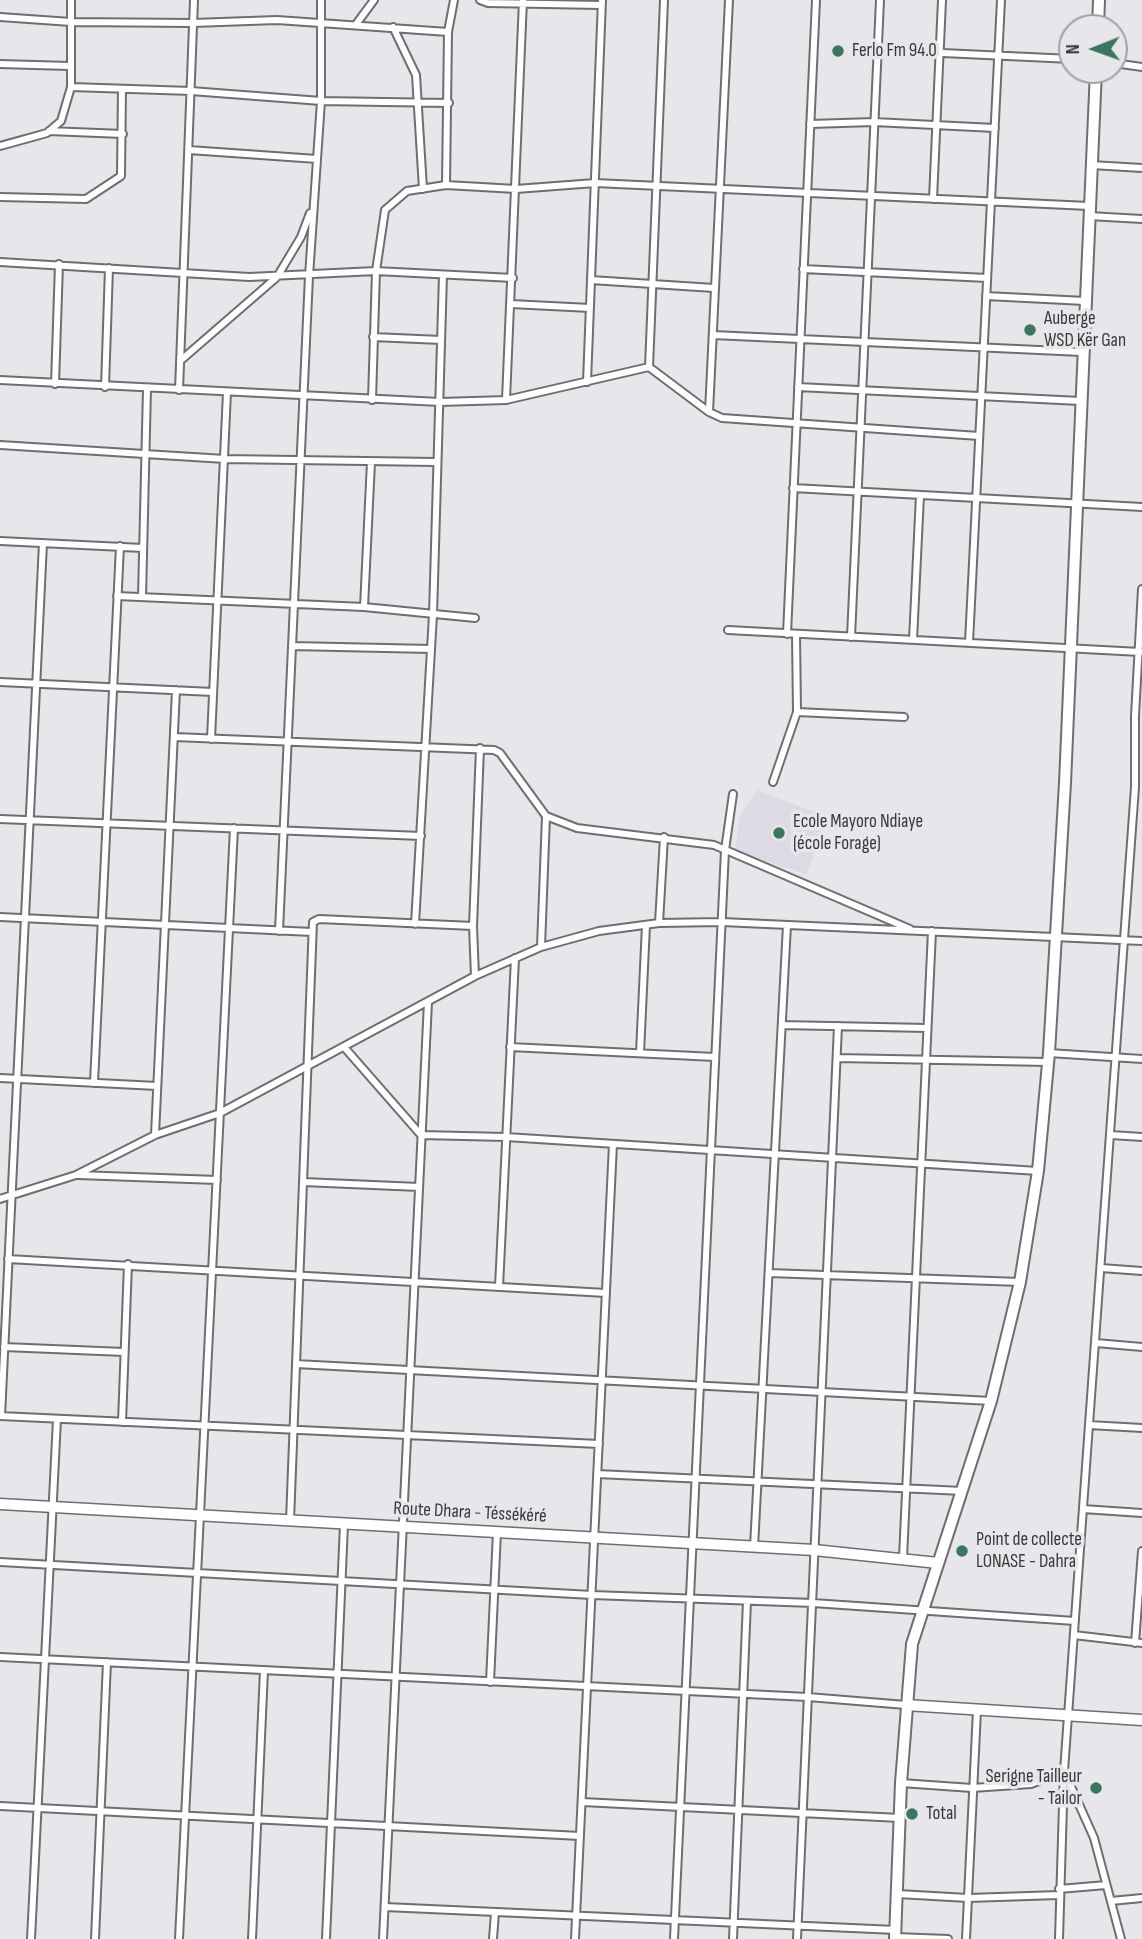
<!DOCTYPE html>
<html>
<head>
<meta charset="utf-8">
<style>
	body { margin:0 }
	#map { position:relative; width:1142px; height:1939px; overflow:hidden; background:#e7e6ea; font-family:"Sofia Sans Condensed",sans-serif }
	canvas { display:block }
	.north { position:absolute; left:1058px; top:14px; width:70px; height:70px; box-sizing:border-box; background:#e7e6ea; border:2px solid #a1a1a4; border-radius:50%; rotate:269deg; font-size:19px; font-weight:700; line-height:28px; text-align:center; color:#39393a }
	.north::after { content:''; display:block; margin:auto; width:24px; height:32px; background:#3b7660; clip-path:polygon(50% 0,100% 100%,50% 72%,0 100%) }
</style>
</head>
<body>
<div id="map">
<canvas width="1142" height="1939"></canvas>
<div class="north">N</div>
</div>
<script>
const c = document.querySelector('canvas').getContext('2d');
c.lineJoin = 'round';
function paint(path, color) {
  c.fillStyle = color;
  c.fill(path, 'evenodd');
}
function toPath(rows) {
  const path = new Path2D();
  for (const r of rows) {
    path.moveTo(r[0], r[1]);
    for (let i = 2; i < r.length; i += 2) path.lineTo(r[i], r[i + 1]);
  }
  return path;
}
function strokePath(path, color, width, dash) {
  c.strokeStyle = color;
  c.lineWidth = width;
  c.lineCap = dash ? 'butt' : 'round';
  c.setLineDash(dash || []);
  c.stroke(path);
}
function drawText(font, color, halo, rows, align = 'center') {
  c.font = font + ' "Sofia Sans Condensed",sans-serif';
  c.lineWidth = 7;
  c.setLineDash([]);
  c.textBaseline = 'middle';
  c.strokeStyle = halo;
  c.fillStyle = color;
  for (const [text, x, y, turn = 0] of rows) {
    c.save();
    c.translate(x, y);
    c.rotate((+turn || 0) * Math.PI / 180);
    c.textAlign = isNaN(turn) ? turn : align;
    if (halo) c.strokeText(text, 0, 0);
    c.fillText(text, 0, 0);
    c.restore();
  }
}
const built = toPath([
	[757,790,825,816,807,875,735,851,740,816]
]);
const street = toPath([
	[480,0,488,3,601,5],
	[0,17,71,22,193,23,277,20,448,32],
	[357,23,374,0],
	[393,27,416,75,423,189],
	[878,50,1072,59],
	[1114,63,1142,67],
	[0,64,69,66],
	[71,87,191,91,321,101,449,103],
	[810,124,874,122,995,128],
	[49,131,123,134],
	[0,146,47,133,61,121,71,87,71,0],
	[189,150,317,159],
	[1091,165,1142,168],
	[446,185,448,32,454,0],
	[0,197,86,199,121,176,122,89],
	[933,199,942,0],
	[1089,216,1142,219],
	[0,262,249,277,376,271,513,278],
	[803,269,987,278],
	[591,280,714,288],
	[986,296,1085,301],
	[511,304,590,308],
	[713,335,1082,352],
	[373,337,441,340],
	[180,361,277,277,301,237,310,213],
	[649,367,664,0],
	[0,380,440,402,506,400,649,367,709,412,722,418,979,436],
	[587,382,602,0],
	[55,384,59,264],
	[105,387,109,268],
	[798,387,1080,401],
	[179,390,194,0],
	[372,400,376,271,385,210,407,191,446,185,516,189,595,183,1089,206],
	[506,400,523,0],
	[709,412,729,0],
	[0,445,225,459,436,462],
	[793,488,1142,507],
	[0,541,143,548],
	[117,596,364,607,475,618],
	[142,597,147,389],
	[364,607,371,462],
	[728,630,1140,652],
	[787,634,816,0],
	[851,637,880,0],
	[913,640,920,495],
	[969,643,1001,0],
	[292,646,431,649],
	[0,682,213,692],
	[797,712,904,717],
	[174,737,494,750,500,753,546,816,577,828,714,845,910,929],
	[211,739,227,392],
	[773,782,797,712,796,634],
	[0,819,421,836],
	[0,917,312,932],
	[659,923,664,837],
	[415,924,433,615,443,275],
	[279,931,309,276,321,101,321,0],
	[541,947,546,816],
	[475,976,473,926,480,748],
	[782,1025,927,1028],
	[344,1047,421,1135,506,1137,1038,1171],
	[510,1047,715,1057],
	[640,1053,646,925],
	[1049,1053,1142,1059],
	[837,1058,1048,1062],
	[0,1078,157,1086],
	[94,1083,120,546],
	[155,1135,176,690],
	[1111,1135,1142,1137],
	[78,1175,217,1180],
	[303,1182,419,1187],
	[0,1199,76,1175,155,1135,220,1113,475,976,541,947,599,931,659,923,722,922,1142,941],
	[8,1259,606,1293],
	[1101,1268,1142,1271],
	[769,1273,1020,1282],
	[499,1287,515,958],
	[1096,1343,1142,1347],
	[4,1347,124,1352],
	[296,1364,991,1401],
	[0,1416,599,1444],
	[1,1416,43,543],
	[122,1422,128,1264],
	[1089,1425,1142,1428],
	[597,1474,963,1491],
	[1083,1509,1142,1513],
	[290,1521,313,922,319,919,473,926],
	[754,1547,787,925],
	[903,1558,932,931],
	[0,1562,592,1595,813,1603,1075,1621],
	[1074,1635,1142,1643],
	[1135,1643,1142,1551],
	[0,1657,808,1697,906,1705],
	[490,1682,497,1532],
	[1065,1773,1094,1838,1121,1939],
	[901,1783,972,1788,1031,1784,1064,1771],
	[582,1802,900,1818],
	[0,1806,580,1836],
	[1059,1889,1106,1885],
	[898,1894,968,1898,1059,1895],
	[1111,1901,1142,1898],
	[385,1907,896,1930],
	[895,1937,948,1939],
	[31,1939,57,1419],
	[95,1939,107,1662],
	[179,1939,234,828],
	[252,1939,264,1670],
	[326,1939,344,1524],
	[383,1939,428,1002],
	[493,1939,495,1912],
	[575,1939,613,1144],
	[674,1939,725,850,733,794],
	[733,1939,747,1601],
	[797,1939,838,1026],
	[966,1939,977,1710],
	[1059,1939,1064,1771,1135,787,1135,716,1142,589]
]);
const secondary = toPath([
	[0,1504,814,1550,938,1563],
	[906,1705,1142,1720]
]);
const primary = toPath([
	[1098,28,1099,0],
	[895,1939,901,1783,912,1644,991,1401,1020,1282,1038,1171,1049,1053,1065,783,1096,70]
]);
const markers = [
	[838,51,7,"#3b7660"],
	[1030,330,7,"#3b7660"],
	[779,833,7,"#3b7660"],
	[962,1551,7,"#3b7660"],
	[1096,1788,7,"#3b7660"],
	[912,1814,7,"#3b7660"]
];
const poiNames = [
	["Ferlo Fm 94.0",852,51],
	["Auberge",1044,319],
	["WSD Kër Gan",1044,341],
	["Ecole Mayoro Ndiaye",793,822],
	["(école Forage)",793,844],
	["Point de collecte",976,1540],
	["LONASE - Dahra",976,1562],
	["Serigne Tailleur",1082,1777,"right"],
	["- Tailor",1082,1799,"right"],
	["Total",926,1814]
];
const streetNames = [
	["Route Dhara - Téssékéré",470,1513,3]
];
paint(built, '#dddae5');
strokePath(street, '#6e6e71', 10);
strokePath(secondary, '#6e6e71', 13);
strokePath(primary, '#6e6e71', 14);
strokePath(street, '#fff', 6);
strokePath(secondary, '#fff', 10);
strokePath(primary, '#fff', 10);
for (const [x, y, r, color] of markers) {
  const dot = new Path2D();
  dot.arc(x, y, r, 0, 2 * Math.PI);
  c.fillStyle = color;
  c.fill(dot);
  strokePath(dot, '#e7e6ea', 2.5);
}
drawText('19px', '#39393a', '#e7e6ea', poiNames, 'left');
drawText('19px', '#39393a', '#e7e6ea', streetNames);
</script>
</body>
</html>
